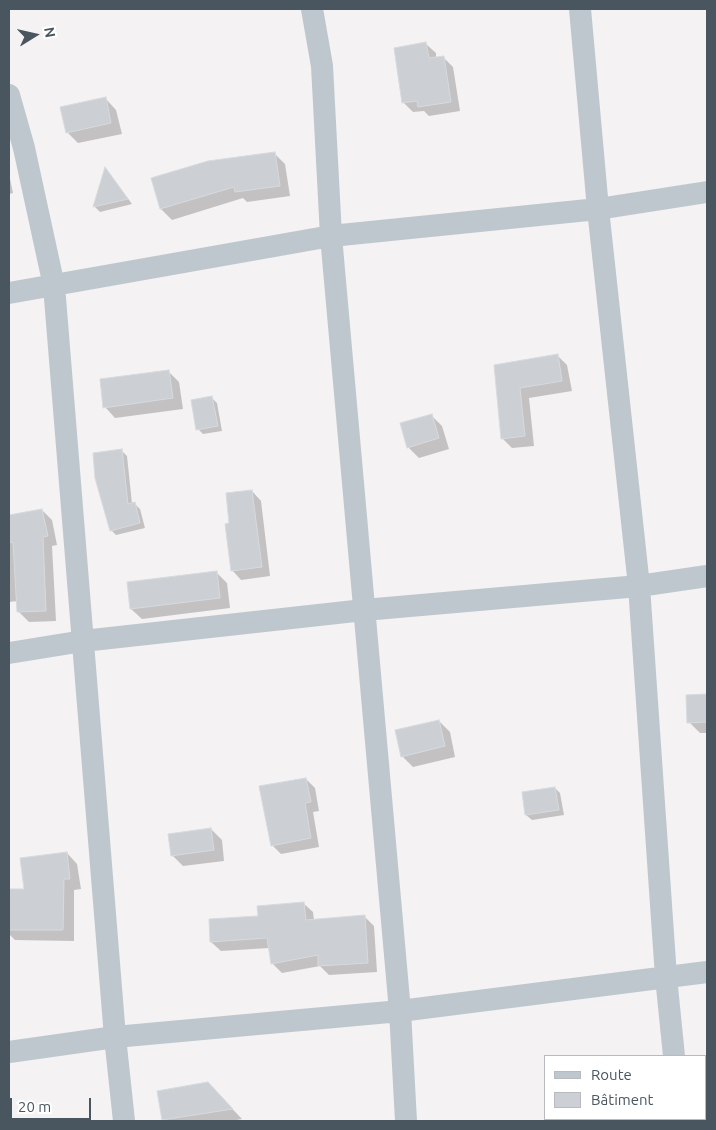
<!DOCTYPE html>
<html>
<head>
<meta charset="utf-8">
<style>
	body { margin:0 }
	#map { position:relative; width:716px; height:1130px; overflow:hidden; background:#f4f2f2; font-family:Ubuntu,sans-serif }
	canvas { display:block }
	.frame { position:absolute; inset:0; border:10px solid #4a565f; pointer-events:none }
	.legend { position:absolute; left:544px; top:1055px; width:162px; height:65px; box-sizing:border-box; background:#fff; border:1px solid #b7bbbf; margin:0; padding:6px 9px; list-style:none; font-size:15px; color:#4a565f }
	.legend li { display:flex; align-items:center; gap:10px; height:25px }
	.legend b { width:25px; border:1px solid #b7bbbf }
	.north { position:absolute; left:10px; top:10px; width:50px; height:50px; -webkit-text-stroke:4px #fff; paint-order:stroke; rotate:80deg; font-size:14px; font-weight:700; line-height:20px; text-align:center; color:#4a565f }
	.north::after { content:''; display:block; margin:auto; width:18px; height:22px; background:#4a565f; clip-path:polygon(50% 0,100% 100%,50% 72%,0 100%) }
	.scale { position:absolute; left:10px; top:1098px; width:81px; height:22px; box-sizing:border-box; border:2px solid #4a565f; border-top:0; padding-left:6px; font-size:15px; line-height:18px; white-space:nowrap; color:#4a565f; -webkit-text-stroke:4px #fff; paint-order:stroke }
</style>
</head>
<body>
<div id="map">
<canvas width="716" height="1130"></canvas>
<div class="frame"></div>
<ul class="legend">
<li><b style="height:6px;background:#bec7ce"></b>Route</li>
<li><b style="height:14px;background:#cccfd4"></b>Bâtiment</li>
</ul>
<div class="north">N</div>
<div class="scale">20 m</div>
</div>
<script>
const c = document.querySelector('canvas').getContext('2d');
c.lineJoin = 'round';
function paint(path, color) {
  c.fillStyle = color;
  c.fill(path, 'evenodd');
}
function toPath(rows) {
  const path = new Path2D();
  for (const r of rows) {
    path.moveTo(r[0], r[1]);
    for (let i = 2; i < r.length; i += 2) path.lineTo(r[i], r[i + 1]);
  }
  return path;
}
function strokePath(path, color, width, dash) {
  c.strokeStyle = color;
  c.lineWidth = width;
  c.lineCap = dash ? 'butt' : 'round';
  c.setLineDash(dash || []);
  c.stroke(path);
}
const shadow = toPath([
	[426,44,436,53,436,58,443,57,453,67,460,111,429,116,424,111,413,112,404,103],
	[106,99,116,110,122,134,78,143,67,132],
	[274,153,285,164,290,196,247,202,243,198,172,220,161,209,153,179],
	[9,174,13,193,9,194],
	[110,174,132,204,100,212,95,207],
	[557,355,567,365,572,391,529,398,534,446,512,448,502,438,495,366],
	[168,371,179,382,183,409,115,418,105,407],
	[212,398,217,403,222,431,203,434,198,429],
	[431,415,442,426,449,449,419,458,408,447],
	[122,451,127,456,132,504,135,504,140,509,145,528,116,535,111,530],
	[252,491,261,501,270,576,241,580,232,570,231,524],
	[42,510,52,520,57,545,52,546,56,621,29,622,19,612,18,601,9,602,9,516],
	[216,572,227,583,230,608,142,619,131,609],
	[707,695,707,733,700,733,689,722,687,696],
	[439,721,450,732,455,757,413,767,402,756],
	[306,779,315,788,319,811,313,812,319,847,281,854,272,845],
	[555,788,560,793,564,815,532,820,526,815],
	[211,829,222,840,224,861,183,866,172,855],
	[67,853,77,864,81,889,74,890,74,941,15,940,9,934,9,890,25,890],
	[303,903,313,912,314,920,364,916,374,926,377,972,329,975,320,966,282,973,272,963,269,948,221,951,211,942,259,917],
	[219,1095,242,1119,231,1121,164,1121,163,1120]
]);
const building = toPath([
	[426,42,429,58,444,56,451,102,418,107,417,101,402,103,394,48,426,42],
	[106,97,111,123,66,133,60,107,106,97],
	[275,152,280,186,235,192,234,187,160,209,151,178,208,161,275,152],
	[105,167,128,199,93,207,105,167],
	[558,354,562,381,520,388,525,436,501,439,494,365,558,354],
	[169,370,173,398,103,408,100,379,169,370],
	[212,396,218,426,196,430,191,400,212,396],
	[432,414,439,438,407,448,400,423,432,414],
	[122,449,128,504,135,502,140,523,110,531,95,478,93,453,122,449],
	[252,490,262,567,231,571,225,524,229,523,226,493,252,490],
	[42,509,48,536,43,537,46,611,17,612,13,542,9,543,9,515,42,509],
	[217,571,220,598,130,609,127,582,217,571],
	[707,694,707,722,687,723,686,695,707,694],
	[439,720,445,746,401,757,395,730,439,720],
	[306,778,311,802,305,803,311,838,271,846,259,786,306,778],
	[555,787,559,810,525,815,522,792,555,787],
	[211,828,214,850,171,856,168,834,211,828],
	[67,852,70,879,64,879,63,930,9,930,9,889,24,889,20,858,67,852],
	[304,902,306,920,365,915,368,963,318,966,318,955,271,964,267,938,210,942,209,919,258,916,257,906,304,902],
	[208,1082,233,1109,162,1120,157,1091,208,1082]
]);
const street = toPath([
	[312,9,322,66,331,236,400,1011,406,1121],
	[580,9,598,209,639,586,666,977,674,1056],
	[9,95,24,148,54,286,115,1037,124,1121],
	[9,293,331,236,598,209,707,192],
	[9,653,83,641,364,610,639,586,707,576],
	[9,1052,115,1037,400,1011,707,972],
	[680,1119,680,1121]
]);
paint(shadow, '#0003');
paint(building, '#cccfd4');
strokePath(building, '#d6d9dd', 1);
strokePath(street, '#bec7ce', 22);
</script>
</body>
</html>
